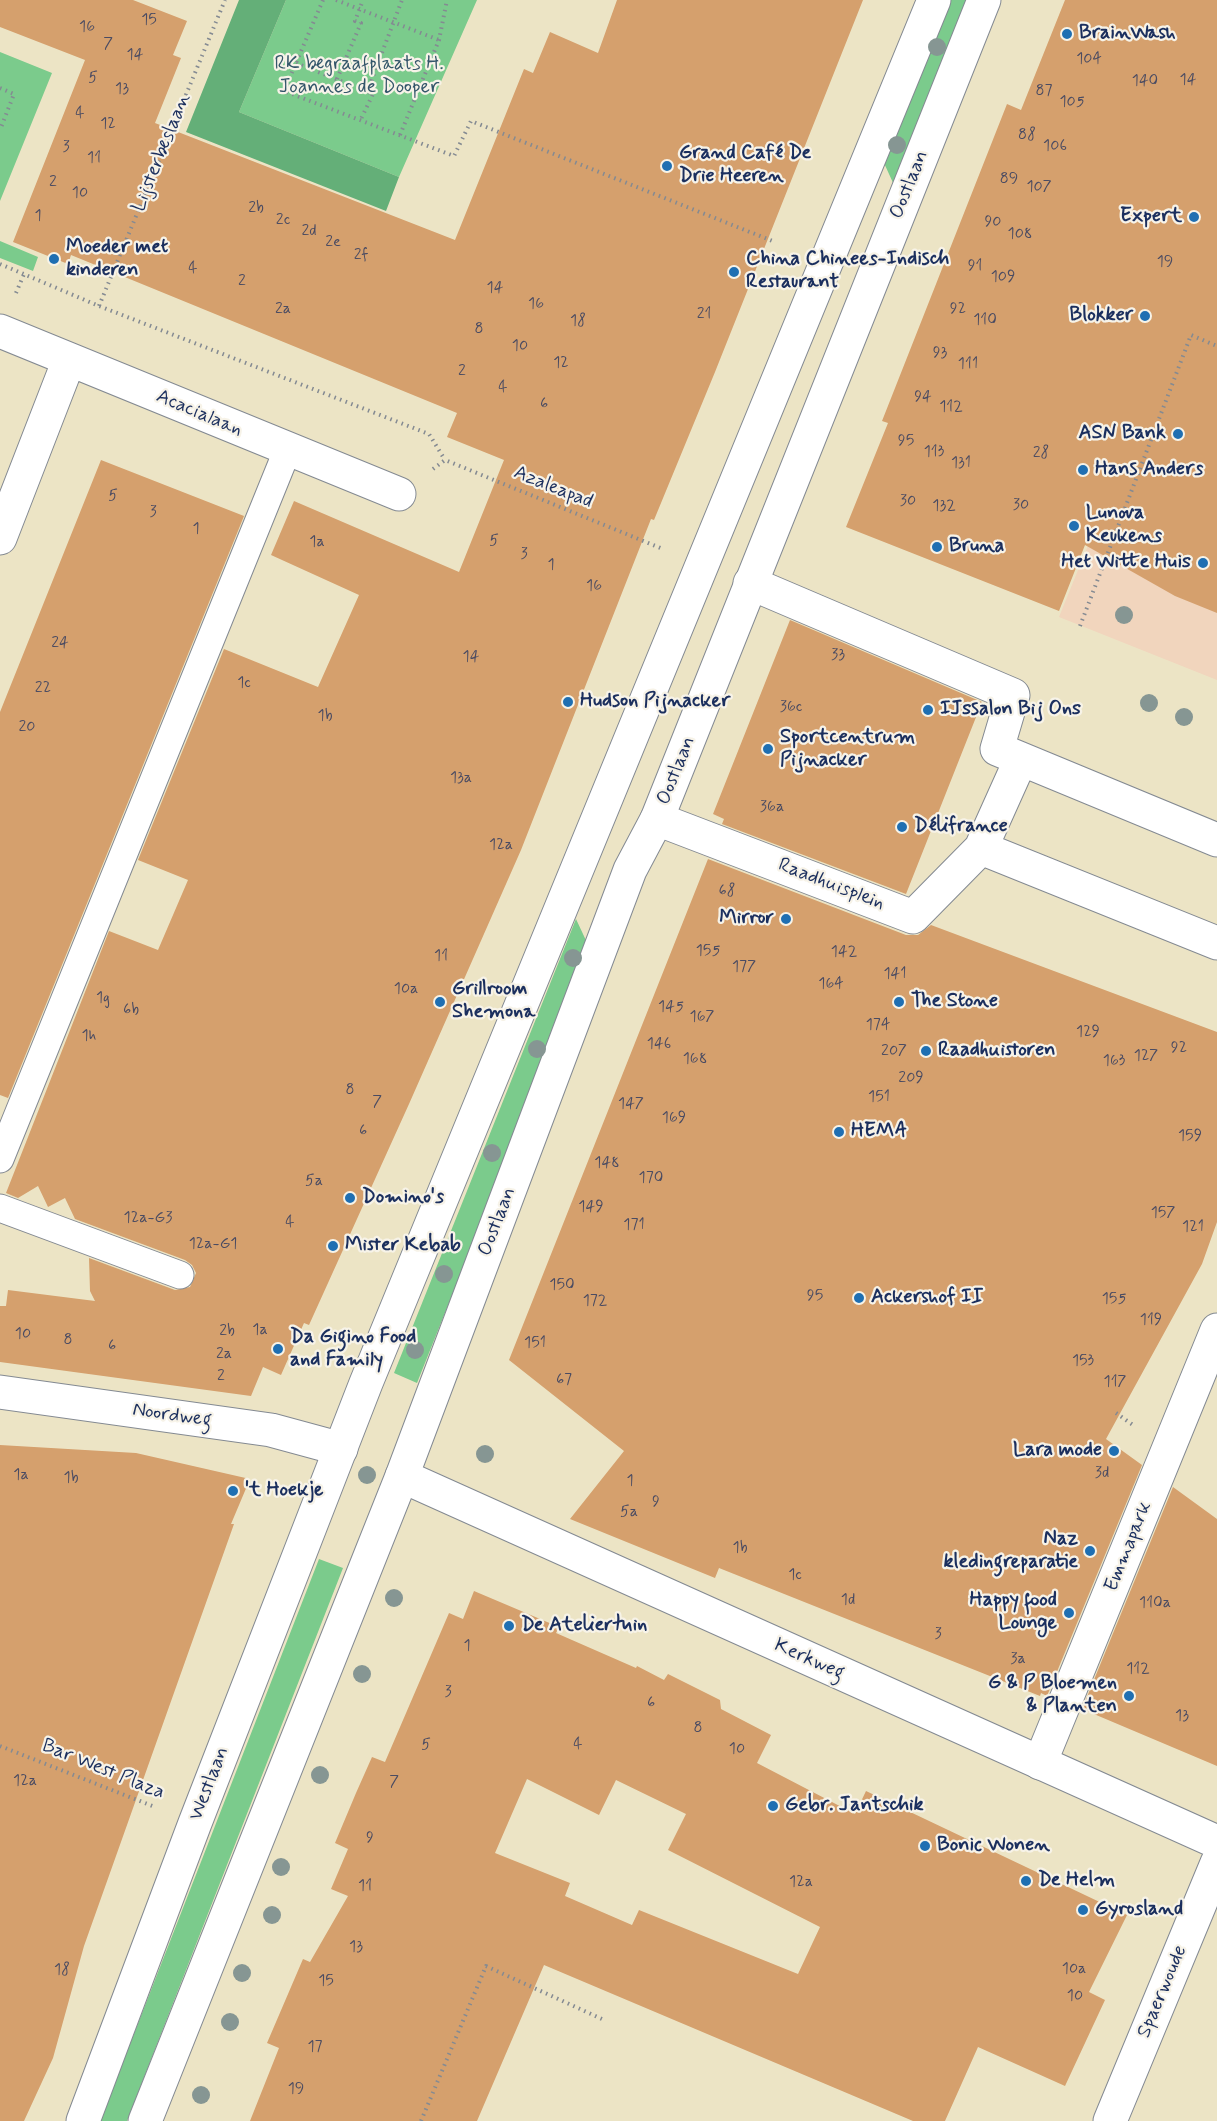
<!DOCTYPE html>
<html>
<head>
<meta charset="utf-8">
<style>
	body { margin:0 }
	canvas { display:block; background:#ece4c5 }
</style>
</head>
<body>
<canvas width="1217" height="2121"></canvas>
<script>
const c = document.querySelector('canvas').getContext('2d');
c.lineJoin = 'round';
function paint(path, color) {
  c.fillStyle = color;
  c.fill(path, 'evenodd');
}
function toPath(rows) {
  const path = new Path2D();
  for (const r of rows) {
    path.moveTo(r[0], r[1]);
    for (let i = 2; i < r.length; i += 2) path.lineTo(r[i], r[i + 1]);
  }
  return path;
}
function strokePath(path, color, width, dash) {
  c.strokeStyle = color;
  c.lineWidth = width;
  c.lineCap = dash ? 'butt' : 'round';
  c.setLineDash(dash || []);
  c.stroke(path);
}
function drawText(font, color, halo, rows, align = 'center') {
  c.font = font + ' Mynerve,sans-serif';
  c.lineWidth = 4.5;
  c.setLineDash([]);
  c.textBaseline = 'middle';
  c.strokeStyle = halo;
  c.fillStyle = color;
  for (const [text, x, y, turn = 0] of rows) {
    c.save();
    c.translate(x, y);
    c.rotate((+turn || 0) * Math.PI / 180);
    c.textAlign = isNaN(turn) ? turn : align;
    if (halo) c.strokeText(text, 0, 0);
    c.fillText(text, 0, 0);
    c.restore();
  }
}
const built = toPath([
	[1185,306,1217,320,1217,680,1059,617]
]);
const green = toPath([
	[286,0,477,0,399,177,239,112],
	[940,0,968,0,894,185,879,152],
	[0,52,52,73,0,201],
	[0,241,38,257,33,271,0,258],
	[576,919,590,949,417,1383,394,1373],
	[319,1559,343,1568,127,2121,100,2121]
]);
const forest = toPath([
	[239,0,286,0,239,112,399,177,386,211,186,132]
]);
const building = toPath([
	[0,0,133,0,187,21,173,55,181,58,155,123,455,240,524,69,533,73,550,32,598,53,617,0,863,0,715,372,654,520,651,519,521,850,409,1104,309,1325,304,1323,281,1375,263,1367,251,1396,0,1362,0,1306,6,1306,8,1290,95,1301,90,1291,89,1258,175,1290,190,1287,196,1273,192,1265,185,1260,75,1219,65,1198,48,1207,38,1186,18,1198,6,1193,109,931,158,950,188,880,138,860,224,649,318,687,359,595,271,555,294,501,459,572,504,460,447,437,457,413,71,255,68,264,13,242,85,60,0,27],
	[1065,0,1217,0,1217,613,1175,596,1085,545,1059,611,846,527,888,423,882,421,1007,104,1021,110],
	[101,460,244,516,8,1098,0,1095,0,712],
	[790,620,982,702,906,894,722,824,724,819,713,814],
	[708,859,906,935,918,935,931,925,1217,1032,1217,1222,1202,1264,1106,1439,1142,1465,1047,1696,1041,1693,1040,1696,719,1568,715,1578,570,1519,624,1451,509,1360],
	[0,1445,136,1453,250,1479,231,1524,234,1524,84,1946,53,2058,24,2121,0,2121],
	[1173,1487,1217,1519,1217,1766,1082,1709],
	[474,1591,559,1627,556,1633,636,1668,637,1666,664,1680,668,1674,720,1700,721,1709,771,1735,757,1763,855,1814,866,1791,1127,1915,1089,1992,1105,2000,1065,2086,978,2047,945,2121,913,2121,544,1965,477,2121,250,2121,279,2048,267,2043,303,1959,310,1962,348,1896,331,1889,348,1849,335,1843,356,1793,372,1757,385,1762,449,1613,463,1619],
	[527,1779,599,1815,616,1780,686,1814,668,1850,820,1927,798,1974,639,1910,632,1925,565,1896,570,1883,495,1853]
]);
const path = toPath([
	[323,0,284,91,454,156,471,121,775,242],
	[336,0,439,40],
	[296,63,373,94,360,121],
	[337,79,361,23,355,21,363,0],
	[0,88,14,94,0,130],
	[367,92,402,0],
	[400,135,439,40,447,0],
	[0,264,99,306,429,434,445,460],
	[16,293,24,274],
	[99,306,225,0],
	[433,469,445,460,663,549],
	[1080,626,1191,335,1217,346],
	[1116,1413,1133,1425],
	[0,1746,155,1807],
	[421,2121,486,1966,604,2020]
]);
const service = toPath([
	[0,1159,287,451],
	[0,1208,180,1275]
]);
const pedestrian = toPath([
	[750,583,1013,695,997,749,1217,840],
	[657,819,913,917,981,848,1217,943],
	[981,848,1021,759],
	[1040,1763,1217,1330]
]);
const minor = toPath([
	[0,331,399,494],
	[0,538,69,360],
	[0,1392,271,1430,341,1449],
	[402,1476,1217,1842],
	[1110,2121,1217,1863]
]);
const secondary = toPath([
	[83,2121,195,1823,366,1383,934,0],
	[145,2121,402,1476,630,870,657,819,984,0]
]);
const trees = [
	[937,47],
	[897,145],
	[1124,615],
	[1149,703],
	[1184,717],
	[573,958],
	[537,1049],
	[492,1153],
	[444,1274],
	[415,1350],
	[485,1454],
	[367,1475],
	[394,1598],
	[362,1674],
	[320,1775],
	[281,1867],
	[272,1915],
	[242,1973],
	[230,2022],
	[201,2095]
];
const markers = [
	[1067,34,6,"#1f6fb2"],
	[667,166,6,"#1f6fb2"],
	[1194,217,6,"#1f6fb2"],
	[54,259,6,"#1f6fb2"],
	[734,272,6,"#1f6fb2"],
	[1145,316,6,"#1f6fb2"],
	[1178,434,6,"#1f6fb2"],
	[1083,470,6,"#1f6fb2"],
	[1074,526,6,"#1f6fb2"],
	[937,547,6,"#1f6fb2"],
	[1203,563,6,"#1f6fb2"],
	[568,702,6,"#1f6fb2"],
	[928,710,6,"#1f6fb2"],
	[768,749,6,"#1f6fb2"],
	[902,827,6,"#1f6fb2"],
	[786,919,6,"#1f6fb2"],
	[440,1002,6,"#1f6fb2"],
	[899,1002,6,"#1f6fb2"],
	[926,1051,6,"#1f6fb2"],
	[839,1132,6,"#1f6fb2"],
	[350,1198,6,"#1f6fb2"],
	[333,1246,6,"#1f6fb2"],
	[859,1298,6,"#1f6fb2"],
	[278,1349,6,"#1f6fb2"],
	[1114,1451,6,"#1f6fb2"],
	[233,1491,6,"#1f6fb2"],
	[1090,1551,6,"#1f6fb2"],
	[1069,1613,6,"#1f6fb2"],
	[509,1626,6,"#1f6fb2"],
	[1129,1696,6,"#1f6fb2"],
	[773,1806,6,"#1f6fb2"],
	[925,1846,6,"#1f6fb2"],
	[1026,1881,6,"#1f6fb2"],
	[1083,1910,6,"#1f6fb2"]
];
const numberNames = [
	["15",149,21],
	["16",87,28],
	["7",108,45],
	["14",135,56],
	["104",1089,60],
	["5",93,79],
	["14",1188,81],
	["140",1145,82],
	["13",122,90],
	["87",1044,92],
	["105",1072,103],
	["4",80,114],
	["12",108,125],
	["88",1027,136],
	["106",1055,147],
	["3",66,148],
	["11",94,159],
	["89",1009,180],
	["2",53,183],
	["107",1039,188],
	["10",80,194],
	["2b",256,209],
	["1",38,217],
	["2c",283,221],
	["90",993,223],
	["2d",309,232],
	["108",1020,235],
	["2e",333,243],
	["2f",361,256],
	["19",1165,263],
	["91",975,267],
	["4",193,269],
	["109",1003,278],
	["2",242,282],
	["14",495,289],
	["16",536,305],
	["2a",283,310],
	["92",958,310],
	["21",704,315],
	["110",985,321],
	["18",578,322],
	["8",479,330],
	["10",520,347],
	["93",940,354],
	["12",561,364],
	["111",968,365],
	["2",462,372],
	["4",503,388],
	["94",923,398],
	["6",544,405],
	["112",951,408],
	["95",906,442],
	["113",934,453],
	["28",1041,454],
	["131",961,464],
	["5",113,497],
	["30",908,502],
	["30",1021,506],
	["132",944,507],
	["3",153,513],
	["1",196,530],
	["5",494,542],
	["1a",317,543],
	["3",524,555],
	["1",551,566],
	["16",594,587],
	["24",60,644],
	["33",838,656],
	["14",471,658],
	["1c",244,684],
	["22",43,689],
	["36c",791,708],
	["1b",325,717],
	["20",27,728],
	["13a",461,779],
	["36a",772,808],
	["12a",501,846],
	["68",727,892],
	["155",708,952],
	["142",844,953],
	["11",441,957],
	["177",744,968],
	["141",895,975],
	["164",831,985],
	["10a",406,990],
	["1g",103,999],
	["145",671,1008],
	["6b",131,1011],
	["167",702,1018],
	["174",878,1026],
	["129",1088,1033],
	["1h",89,1037],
	["146",659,1045],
	["92",1179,1049],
	["207",894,1052],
	["127",1146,1057],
	["168",695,1060],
	["163",1114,1062],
	["209",911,1079],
	["8",350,1091],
	["151",879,1098],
	["7",377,1103],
	["147",631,1105],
	["169",674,1119],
	["6",363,1132],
	["159",1190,1137],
	["148",607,1164],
	["170",651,1179],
	["5a",314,1182],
	["149",591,1208],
	["157",1163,1214],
	["12a-G3",148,1219],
	["4",290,1223],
	["171",634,1226],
	["121",1193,1228],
	["12a-G1",213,1245],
	["150",562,1286],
	["95",815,1297],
	["155",1114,1300],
	["172",595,1302],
	["119",1151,1321],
	["1a",260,1331],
	["2b",227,1332],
	["10",23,1335],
	["8",68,1341],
	["151",535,1344],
	["6",112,1347],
	["2a",224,1355],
	["153",1083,1362],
	["2",221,1377],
	["67",564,1381],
	["117",1115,1383],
	["3d",1102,1474],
	["1a",21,1476],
	["1b",71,1479],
	["1",630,1482],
	["9",656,1503],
	["5a",629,1513],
	["1b",740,1549],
	["1c",795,1576],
	["1d",848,1601],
	["110a",1155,1604],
	["3",938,1635],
	["1",467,1647],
	["3a",1018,1660],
	["112",1138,1670],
	["3",448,1693],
	["6",651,1704],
	["13",1182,1717],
	["8",698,1729],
	["4",578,1745],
	["5",426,1746],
	["10",737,1750],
	["12a",25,1782],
	["7",394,1783],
	["9",370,1839],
	["12a",801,1883],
	["11",365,1887],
	["13",356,1948],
	["10a",1074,1970],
	["18",62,1971],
	["15",326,1982],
	["10",1075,1997],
	["17",315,2048],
	["19",296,2090]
];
const poiNames = [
	["BrainWash",1079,34],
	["Grand Café De",679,154],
	["Drie Heeren",679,177],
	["Expert",1182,217,"right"],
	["Moeder met",66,248],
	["kinderen",66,271],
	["China Chinees-Indisch",746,260],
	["Restaurant",746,283],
	["Blokker",1133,316,"right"],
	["ASN Bank",1166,434,"right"],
	["Hans Anders",1095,470],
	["Lunova",1086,514],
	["Keukens",1086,537],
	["Bruna",949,547],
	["Het Witte Huis",1191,563,"right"],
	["Hudson Pijnacker",580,702],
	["IJssalon Bij Ons",940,710],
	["Sportcentrum",780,738],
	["Pijnacker",780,761],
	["Délifrance",914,827],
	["Mirror",774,919,"right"],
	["Grillroom",452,990],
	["Shemona",452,1013],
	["The Stone",911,1002],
	["Raadhuistoren",938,1051],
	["HEMA",851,1132],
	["Domino's",362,1198],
	["Mister Kebab",345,1246],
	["Ackershof II",871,1298],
	["Da Gigino Food",290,1338],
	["and Family",290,1361],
	["Lara mode",1102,1451,"right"],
	["'t Hoekje",245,1491],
	["Naz",1078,1540,"right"],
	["kledingreparatie",1078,1563,"right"],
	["Happy food",1057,1601,"right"],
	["Lounge",1057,1624,"right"],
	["De Ateliertuin",521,1626],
	["G & P Bloemen",1117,1684,"right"],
	["& Planten",1117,1707,"right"],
	["Gebr. Jantschik",785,1806],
	["Bonic Wonen",937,1846],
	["De Helm",1038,1881],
	["Gyrosland",1095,1910]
];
const parkNames = [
	["RK begraafplaats H.",359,65],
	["Joannes de Dooper",359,88]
];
const streetNames = [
	["Lijsterbeslaan",162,153,-68],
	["Oostlaan",910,185,-68],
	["Acacialaan",199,414,23],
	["Azaleapad",553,488,22],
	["Oostlaan",677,771,-68],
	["Raadhuisplein",831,885,21],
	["Oostlaan",498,1222,-69],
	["Noordweg",172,1416,8],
	["Emmapark",1129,1547,-68],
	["Kerkweg",809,1660,24],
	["Bar West Plaza",103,1770,22],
	["Westlaan",210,1784,-69],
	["Spaerwoude",1163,1992,-67]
];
paint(built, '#f1d5bd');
paint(green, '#7bcb8c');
paint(forest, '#64af78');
paint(building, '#d5a06d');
strokePath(service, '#848a92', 29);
strokePath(pedestrian, '#848a92', 35);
strokePath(minor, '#848a92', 35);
strokePath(secondary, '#848a92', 35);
strokePath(path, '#848a92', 4, [1.5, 4.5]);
strokePath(service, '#fff', 27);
strokePath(pedestrian, '#fff', 33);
strokePath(minor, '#fff', 33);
strokePath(secondary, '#fff', 33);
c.fillStyle = '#869693';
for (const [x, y] of trees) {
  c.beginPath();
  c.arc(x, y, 9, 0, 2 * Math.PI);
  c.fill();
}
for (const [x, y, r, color] of markers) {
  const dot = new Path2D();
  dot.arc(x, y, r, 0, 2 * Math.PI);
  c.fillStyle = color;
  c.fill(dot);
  strokePath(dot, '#f7f3e8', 2);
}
drawText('16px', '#4a4b62', null, numberNames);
drawText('bold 20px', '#1b2f5e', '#f7f3e8', poiNames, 'left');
drawText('20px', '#33566a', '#f7f3e8', parkNames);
drawText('20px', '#1b2f5e', '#f7f3e8', streetNames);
</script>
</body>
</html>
